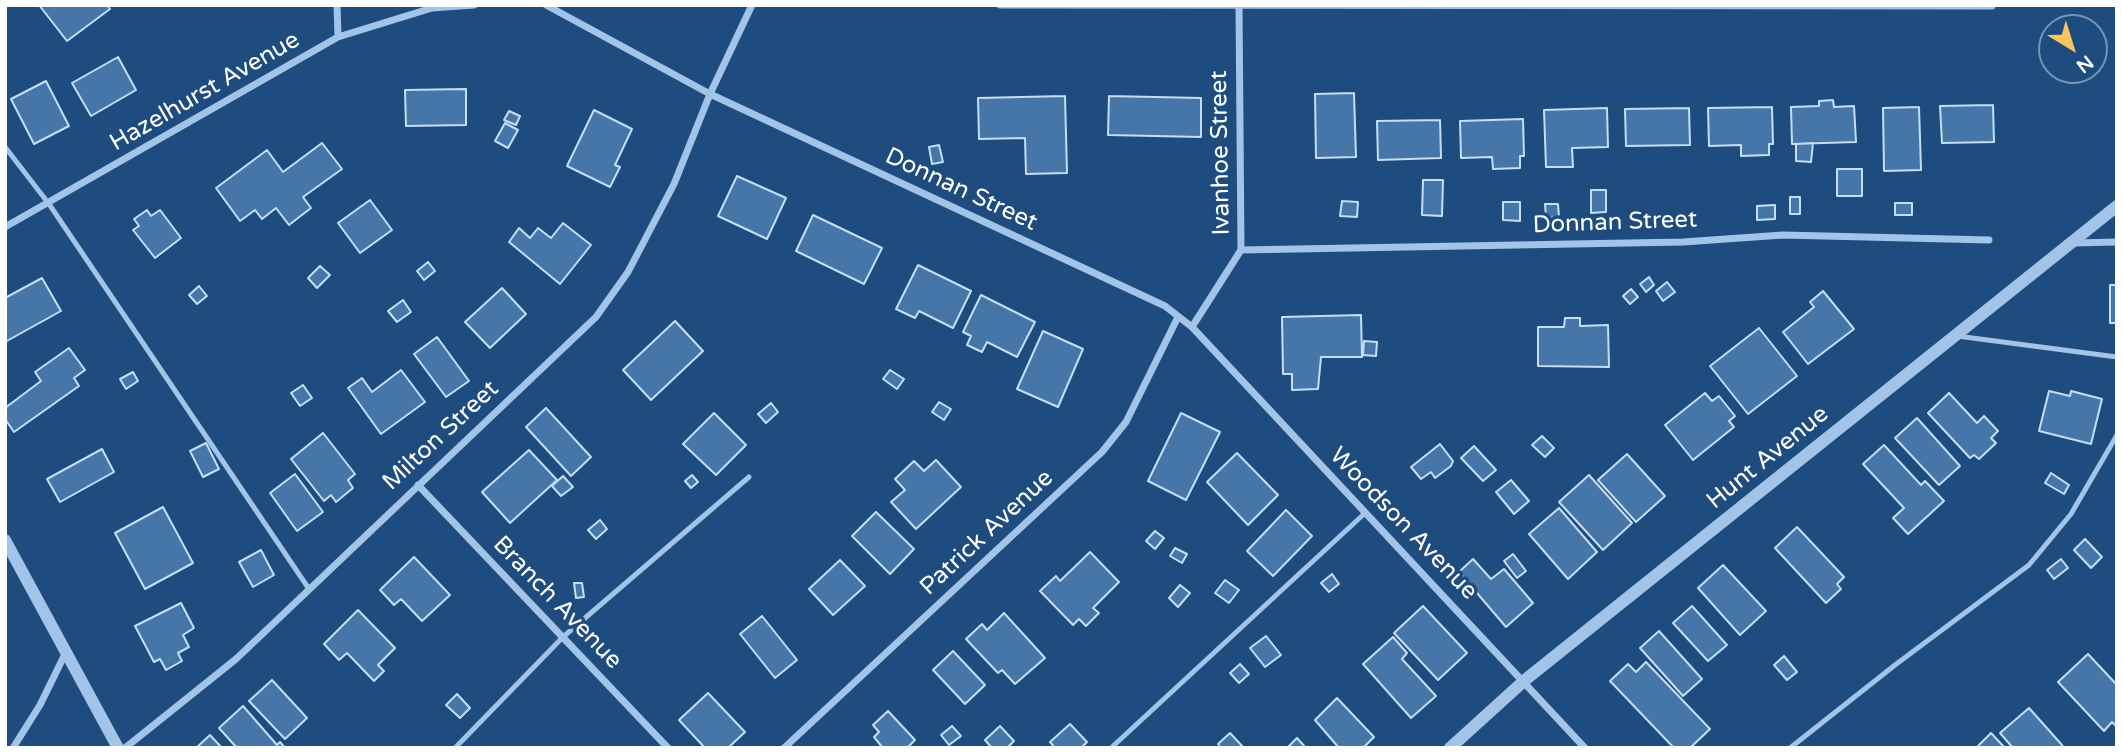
<!DOCTYPE html>
<html>
<head>
<meta charset="utf-8">
<style>
	body { margin:0 }
	#map { position:relative; width:2122px; height:753px; overflow:hidden; background:#1e4c7e; font-family:"Varela Round",sans-serif }
	canvas { display:block }
	.frame { position:absolute; inset:0; border:7px solid #fff; pointer-events:none }
	.north { position:absolute; left:2038px; top:14px; width:70px; height:70px; box-sizing:border-box; background:#1e4c7e; border:2px solid #7894b2; border-radius:50%; rotate:142deg; font-size:19px; font-weight:700; line-height:28px; text-align:center; color:#fff }
	.north::after { content:''; display:block; margin:auto; width:24px; height:32px; background:#f7c661; clip-path:polygon(50% 0,100% 100%,50% 72%,0 100%) }
</style>
</head>
<body>
<div id="map">
<canvas width="2122" height="753"></canvas>
<div class="frame"></div>
<div class="north">N</div>
</div>
<script>
const c = document.querySelector('canvas').getContext('2d');
c.lineJoin = 'round';
function paint(path, color) {
  c.fillStyle = color;
  c.fill(path, 'evenodd');
}
function toPath(rows) {
  const path = new Path2D();
  for (const r of rows) {
    path.moveTo(r[0], r[1]);
    for (let i = 2; i < r.length; i += 2) path.lineTo(r[i], r[i + 1]);
  }
  return path;
}
function strokePath(path, color, width, dash) {
  c.strokeStyle = color;
  c.lineWidth = width;
  c.lineCap = dash ? 'butt' : 'round';
  c.setLineDash(dash || []);
  c.stroke(path);
}
function drawText(font, color, halo, rows, align = 'center') {
  c.font = font + ' "Varela Round",sans-serif';
  c.lineWidth = 7;
  c.setLineDash([]);
  c.textBaseline = 'middle';
  c.strokeStyle = halo;
  c.fillStyle = color;
  for (const [text, x, y, turn = 0] of rows) {
    c.save();
    c.translate(x, y);
    c.rotate((+turn || 0) * Math.PI / 180);
    c.textAlign = isNaN(turn) ? turn : align;
    if (halo) c.strokeText(text, 0, 0);
    c.fillText(text, 0, 0);
    c.restore();
  }
}
const building = toPath([
	[39,5,107,5,110,9,67,41,39,5],
	[118,57,136,90,91,116,72,83,118,57],
	[46,81,69,126,34,144,11,99,46,81],
	[466,89,466,125,406,126,405,90,466,89],
	[1354,93,1356,157,1316,158,1315,94,1354,93],
	[1065,96,1067,173,1026,174,1025,138,979,139,978,98,1065,96],
	[1109,96,1201,98,1201,137,1108,135,1109,96],
	[1833,100,1834,107,1854,106,1856,142,1792,144,1791,107,1819,106,1819,101,1833,100],
	[1993,105,1994,142,1942,143,1940,106,1993,105],
	[1772,107,1773,144,1769,144,1769,155,1741,156,1741,145,1709,146,1708,108,1772,107],
	[1919,107,1921,170,1884,171,1883,108,1919,107],
	[1607,108,1608,147,1572,148,1573,167,1546,167,1544,110,1607,108],
	[1689,108,1690,145,1626,146,1625,109,1689,108],
	[594,110,632,129,615,165,620,167,610,187,567,166,594,110],
	[509,111,520,116,516,125,504,120,509,111],
	[1523,119,1524,156,1520,156,1520,168,1493,169,1492,157,1461,158,1460,121,1523,119],
	[1440,120,1441,158,1378,160,1377,121,1440,120],
	[505,123,518,130,508,148,495,141,505,123],
	[322,143,342,169,303,197,311,208,289,225,276,208,262,219,255,210,240,221,216,188,267,150,283,172,322,143],
	[1813,143,1811,162,1796,161,1796,144,1813,143],
	[939,145,943,162,932,164,929,147,939,145],
	[1837,169,1862,169,1862,196,1837,196,1837,169],
	[737,176,786,198,767,239,718,216,737,176],
	[1423,180,1443,180,1442,216,1422,215,1423,180],
	[1591,190,1606,190,1606,212,1591,213,1591,190],
	[1790,197,1800,197,1800,214,1790,214,1790,197],
	[370,200,392,230,360,253,338,223,370,200],
	[1342,201,1358,202,1357,217,1340,216,1342,201],
	[1503,202,1520,202,1520,221,1503,220,1503,202],
	[1895,203,1912,203,1912,215,1895,215,1895,203],
	[1545,204,1558,204,1559,217,1546,218,1545,204],
	[1775,205,1775,219,1757,220,1757,206,1775,205],
	[147,210,151,216,160,210,181,238,155,258,133,230,139,226,134,219,147,210],
	[813,215,882,248,864,284,796,251,813,215],
	[563,223,591,245,560,284,509,242,519,228,530,238,538,228,551,238,563,223],
	[428,262,435,271,424,280,417,271,428,262],
	[918,265,971,291,953,328,919,311,915,318,896,309,918,265],
	[320,266,330,275,317,288,308,278,320,266],
	[1649,277,1654,285,1646,292,1640,284,1649,277],
	[42,278,61,311,5,342,5,298,42,278],
	[1667,282,1675,292,1663,301,1656,291,1667,282],
	[2110,285,2117,285,2117,323,2110,323,2110,285],
	[199,286,207,296,197,304,189,295,199,286],
	[502,288,526,314,490,348,465,322,502,288],
	[1631,289,1638,297,1630,304,1623,296,1631,289],
	[1823,291,1854,329,1808,364,1783,332,1814,307,1810,302,1823,291],
	[981,295,1035,322,1017,357,987,342,982,352,967,345,971,336,963,332,981,295],
	[403,300,411,312,397,322,388,311,403,300],
	[1361,315,1362,357,1321,357,1318,389,1292,390,1292,374,1283,374,1282,317,1361,315],
	[1565,318,1580,318,1580,326,1608,325,1609,367,1538,366,1538,327,1564,327,1565,318],
	[675,321,703,351,651,400,623,370,675,321],
	[1759,328,1797,376,1748,414,1710,366,1759,328],
	[1043,331,1083,349,1058,407,1017,389,1043,331],
	[437,337,469,381,446,397,414,354,437,337],
	[1364,341,1377,342,1376,356,1363,355,1364,341],
	[69,348,85,370,74,378,79,386,14,432,5,419,5,408,41,381,35,372,69,348],
	[401,370,425,402,381,434,348,388,362,378,372,392,401,370],
	[890,370,904,379,897,389,883,379,890,370],
	[133,372,138,381,126,389,120,379,133,372],
	[303,385,312,398,300,406,291,393,303,385],
	[2049,391,2070,396,2071,391,2102,399,2091,444,2039,431,2049,391],
	[1705,393,1712,401,1719,396,1735,416,1729,421,1734,427,1693,460,1665,425,1705,393],
	[1949,393,1977,423,1984,416,1998,431,1991,438,1996,443,1979,459,1974,455,1970,458,1928,413,1949,393],
	[939,402,951,409,944,420,932,412,939,402],
	[771,403,778,412,766,423,758,414,771,403],
	[546,408,591,457,571,476,526,427,546,408],
	[714,413,746,445,716,475,683,444,714,413],
	[1181,413,1220,432,1186,500,1148,481,1181,413],
	[1917,418,1960,466,1939,485,1895,438,1917,418],
	[323,433,355,474,348,480,353,488,336,502,331,495,324,501,291,459,323,433],
	[1542,436,1554,448,1545,457,1532,445,1542,436],
	[206,443,219,469,203,477,190,451,206,443],
	[1440,444,1453,461,1451,466,1435,478,1431,472,1421,479,1411,467,1440,444],
	[1884,445,1921,485,1925,481,1944,501,1908,534,1893,518,1904,508,1863,464,1884,445],
	[1474,446,1496,470,1483,481,1461,458,1474,446],
	[102,449,114,472,60,502,47,479,102,449],
	[529,450,557,480,510,523,482,492,529,450],
	[1237,453,1278,495,1248,525,1207,482,1237,453],
	[1627,454,1665,496,1636,522,1598,480,1627,454],
	[936,460,961,487,916,529,891,502,905,490,895,479,914,461,924,471,936,460],
	[2051,473,2069,485,2064,494,2045,483,2051,473],
	[295,474,323,512,297,531,270,493,295,474],
	[692,475,698,482,691,488,685,481,692,475],
	[1589,475,1632,523,1603,550,1559,502,1589,475],
	[563,476,573,487,561,496,552,486,563,476],
	[1511,480,1529,501,1514,514,1496,492,1511,480],
	[163,507,193,563,145,589,115,533,163,507],
	[1559,508,1597,552,1568,579,1529,534,1559,508],
	[1286,510,1312,536,1273,576,1247,551,1286,510],
	[876,512,914,549,890,574,852,536,876,512],
	[600,520,607,529,596,539,588,530,600,520],
	[1797,527,1844,577,1837,584,1841,589,1826,603,1775,548,1797,527],
	[1155,531,1164,538,1155,549,1146,541,1155,531],
	[2085,539,2102,557,2091,568,2074,550,2085,539],
	[1175,548,1187,554,1182,563,1170,556,1175,548],
	[261,550,274,575,253,587,239,562,261,550],
	[1090,552,1119,582,1093,608,1099,613,1086,626,1079,619,1073,625,1040,591,1056,576,1060,581,1090,552],
	[1513,554,1526,571,1517,578,1504,561,1513,554],
	[414,557,450,595,422,621,401,599,394,605,380,590,414,557],
	[1473,559,1491,579,1504,569,1533,603,1506,627,1459,572,1473,559],
	[2061,559,2068,568,2054,579,2047,570,2061,559],
	[840,560,865,586,833,615,809,589,840,560],
	[1723,565,1766,611,1740,635,1698,588,1723,565],
	[1332,574,1339,584,1329,592,1321,583,1332,574],
	[1225,580,1239,590,1229,603,1215,593,1225,580],
	[574,583,582,583,584,597,576,598,574,583],
	[1180,585,1190,593,1178,607,1169,598,1180,585],
	[181,603,194,628,183,635,189,647,178,653,182,661,166,670,160,659,154,662,135,626,181,603],
	[1423,606,1467,653,1438,680,1394,633,1423,606],
	[1692,606,1727,645,1708,661,1673,623,1692,606],
	[358,610,395,648,378,665,384,671,374,681,347,653,339,660,324,644,358,610],
	[1004,613,1045,658,1015,684,1002,670,998,673,966,639,982,624,987,630,1004,613],
	[762,616,797,660,775,678,740,634,762,616],
	[1659,631,1702,679,1683,696,1640,648,1659,631],
	[1266,636,1281,655,1265,667,1250,648,1266,636],
	[1393,637,1407,653,1402,659,1436,696,1411,718,1363,664,1393,637],
	[953,651,985,685,965,704,933,670,953,651],
	[2088,654,2117,685,2117,727,2112,722,2104,731,2058,682,2088,654],
	[1784,656,1797,672,1787,680,1774,665,1784,656],
	[1646,662,1710,729,1690,748,1674,748,1610,681,1628,664,1636,672,1646,662],
	[1240,664,1249,674,1239,683,1230,673,1240,664],
	[272,680,307,718,285,739,249,701,272,680],
	[708,693,745,732,728,748,705,748,679,720,708,693],
	[457,694,470,708,460,718,446,705,457,694],
	[1337,698,1374,737,1363,748,1339,748,1315,720,1337,698],
	[243,706,277,745,280,742,285,748,237,748,219,728,243,706],
	[2029,708,2062,745,2064,748,2013,748,2000,733,2029,708],
	[888,711,915,740,907,748,883,748,874,737,879,732,873,725,888,711],
	[1070,724,1087,742,1081,748,1055,748,1050,742,1070,724],
	[952,726,961,736,949,745,941,735,952,726],
	[1000,726,1014,741,1007,748,992,748,985,740,1000,726],
	[1230,733,1243,747,1242,748,1221,748,1218,744,1230,733],
	[1991,733,2005,748,1976,748,1991,733],
	[210,735,222,748,196,748,210,735],
	[1297,738,1306,748,1287,748,1297,738]
]);
const service = toPath([
	[5,147,49,204,309,589],
	[1957,336,2117,357],
	[455,748,563,637,749,477],
	[1111,748,1365,513],
	[1790,748,1895,665,2029,565,2071,514,2117,435]
]);
const minor = toPath([
	[337,5,338,37],
	[546,5,710,94,1165,306,1192,327,1585,748],
	[1000,5,1992,6],
	[5,227,338,37,432,8,474,5],
	[2074,243,2117,242],
	[1241,250,1683,242,1783,235,1989,240],
	[1192,327,1241,250,1239,5],
	[418,485,668,748],
	[13,748,40,705,66,652],
	[125,748,236,659,596,317,628,272,674,184,710,94,752,5],
	[784,748,1102,452,1126,422,1178,317]
]);
const tertiary = toPath([
	[5,540,118,748],
	[1450,748,1525,680,2117,206]
]);
const streetNames = [
	["Hazelhurst Avenue",205,92,-30],
	["Ivanhoe Street",1221,153,-91],
	["Donnan Street",961,190,25],
	["Donnan Street",1615,223,-2],
	["Milton Street",441,436,-43],
	["Hunt Avenue",1768,458,-39],
	["Woodson Avenue",1403,524,46],
	["Patrick Avenue",987,533,-43],
	["Branch Avenue",557,603,46]
];
paint(building, '#4676a8');
strokePath(building, '#c5ddf6', 2);
strokePath(service, '#a1c4e8', 5);
strokePath(minor, '#a1c4e8', 7);
strokePath(tertiary, '#a1c4e8', 12);
drawText('24px', '#fff', '#1e4c7e', streetNames);
</script>
</body>
</html>
